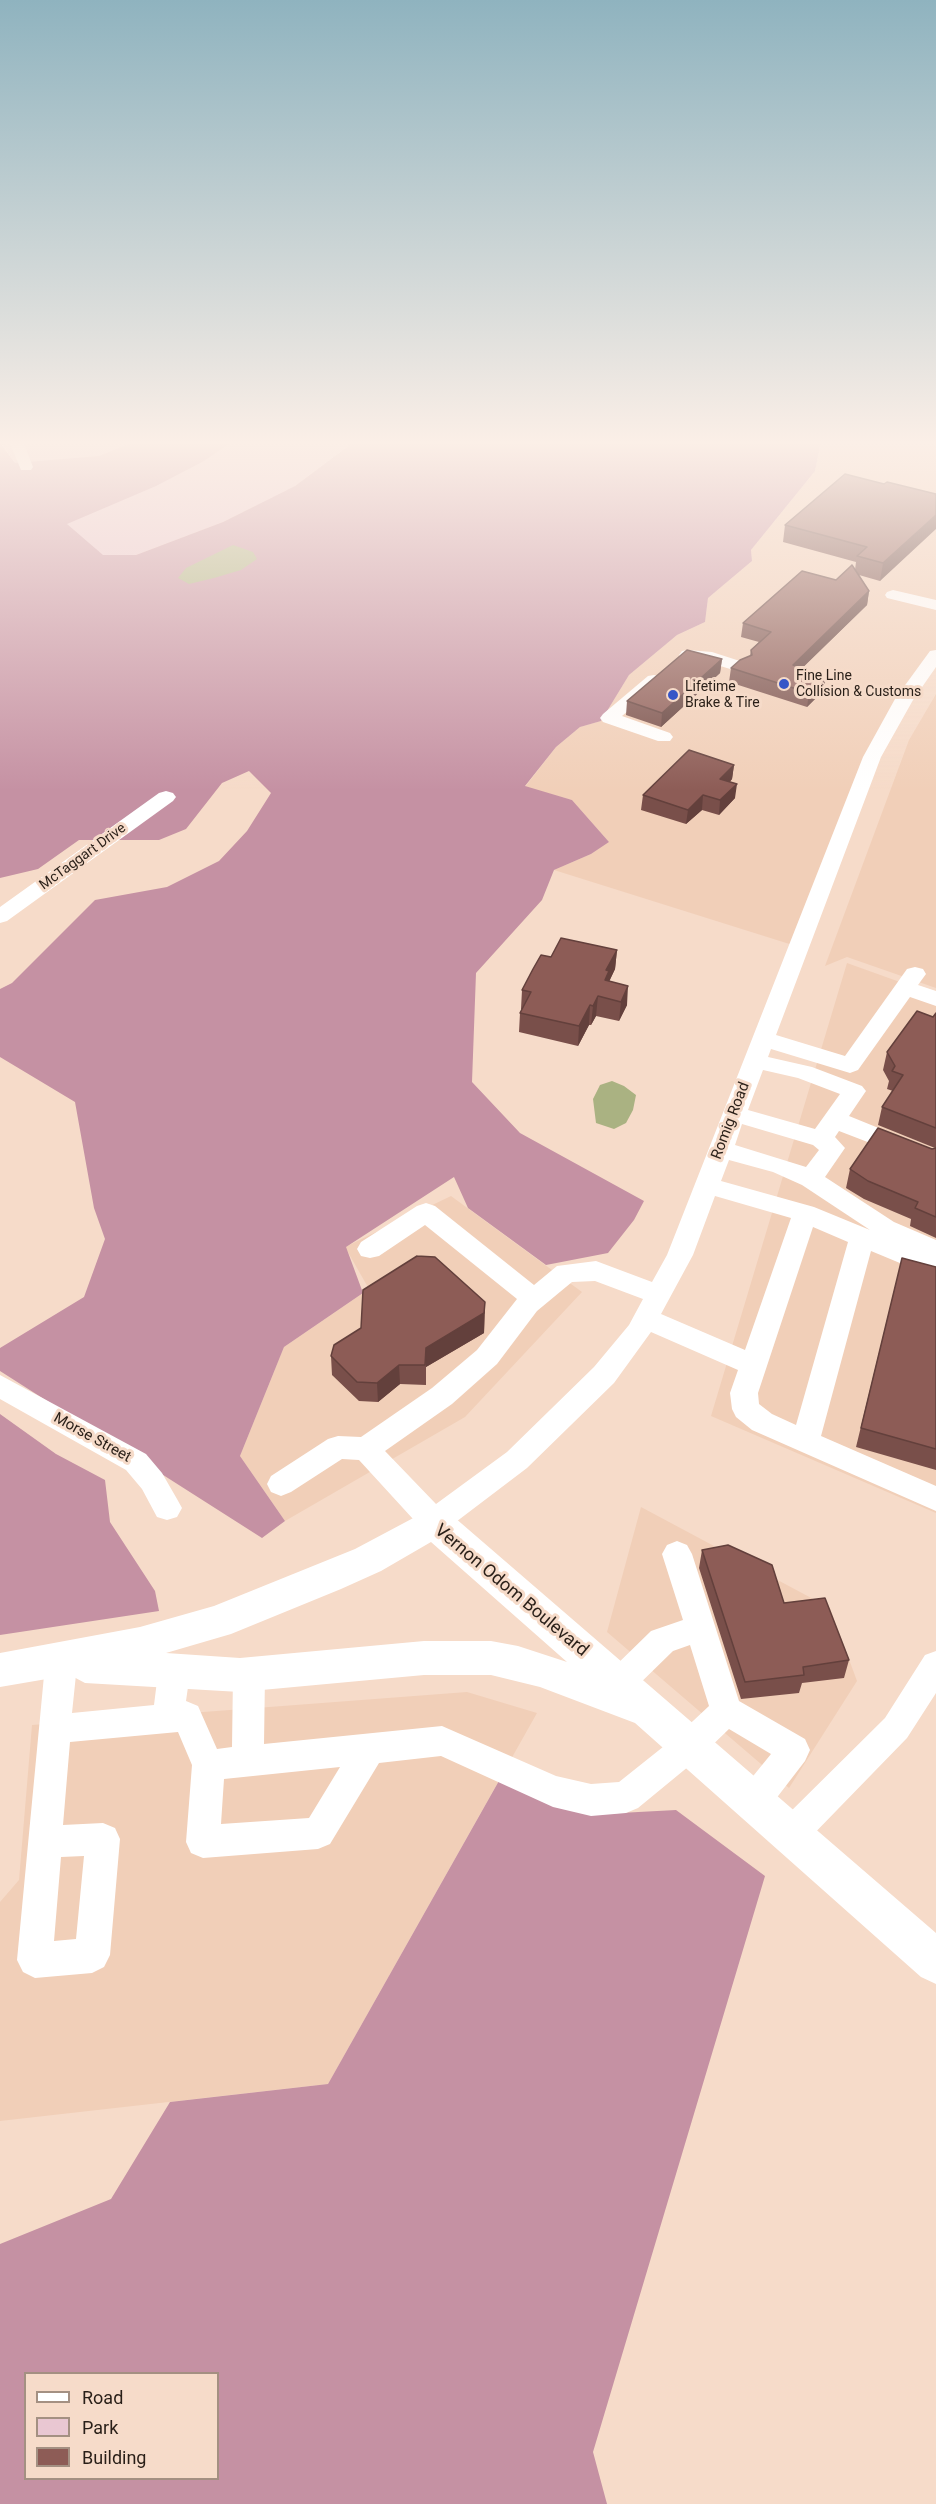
<!DOCTYPE html>
<html>
<head>
<meta charset="utf-8">
<style>
	body { margin:0 }
	#map { position:relative; width:936px; height:2504px; overflow:hidden; background:#f6dbc9; font-family:Roboto,sans-serif }
	canvas { display:block }
	.legend { position:absolute; left:24px; top:2372px; width:195px; height:108px; box-sizing:border-box; background:#f6dbc9; border:2px solid #a49082; margin:0; padding:8px 10px; list-style:none; font-size:18px; color:#291f18 }
	.legend li { display:flex; align-items:center; gap:12px; height:30px }
	.legend b { width:30px; border:2px solid #a49082 }
</style>
</head>
<body>
<div id="map">
<canvas width="936" height="2504"></canvas>
<ul class="legend">
<li><b style="height:8px;background:#fff"></b>Road</li>
<li><b style="height:16px;background:#e9c7d2"></b>Park</li>
<li><b style="height:16px;background:#8d5c56"></b>Building</li>
</ul>
</div>
<script>
const c = document.querySelector('canvas').getContext('2d');
c.lineJoin = 'round';
function paint(path, color) {
  c.fillStyle = color;
  c.fill(path, 'evenodd');
}
function toPath(rows) {
  const path = new Path2D();
  for (const r of rows) {
    path.moveTo(r[0], r[1]);
    for (let i = 2; i < r.length; i += 2) path.lineTo(r[i], r[i + 1]);
  }
  return path;
}
function strokePath(path, color, width, dash) {
  c.strokeStyle = color;
  c.lineWidth = width;
  c.lineCap = dash ? 'butt' : 'round';
  c.setLineDash(dash || []);
  c.stroke(path);
}
function drawText(font, color, halo, rows, align = 'center') {
  c.font = font + ' Roboto,sans-serif';
  c.lineWidth = 6;
  c.setLineDash([]);
  c.textBaseline = 'middle';
  c.strokeStyle = halo;
  c.fillStyle = color;
  for (const [text, x, y, turn = 0] of rows) {
    c.save();
    c.translate(x, y);
    c.rotate((+turn || 0) * Math.PI / 180);
    c.textAlign = isNaN(turn) ? turn : align;
    if (halo) c.strokeText(text, 0, 0);
    c.fillText(text, 0, 0);
    c.restore();
  }
}
const built = toPath([
	[821,441,936,441,936,655,904,699,799,947,554,870,591,854,609,842,572,800,525,787,556,747,580,727,601,721,629,675,677,635,705,622,708,598,752,561,751,550,815,471],
	[936,694,936,988,847,957,825,966,909,740],
	[847,963,936,995,936,1513,711,1416],
	[451,1196,582,1292,465,1417,285,1521,240,1456,284,1347,369,1289,345,1247],
	[641,1507,830,1608,857,1681,789,1788,607,1632],
	[467,1692,537,1713,328,2084,0,2121,0,1902,19,1880,32,1725]
]);
const green = toPath([
	[0,441,355,441,295,486,223,522,136,555,102,555,72,531,19,469]
]);
const forest = toPath([
	[136,441,233,441,204,461,156,486,67,524,103,555,136,555,223,522,295,486,355,441,821,441,815,471,751,550,752,561,708,598,705,622,677,635,629,675,601,721,580,727,556,747,525,786,572,800,609,842,591,854,554,870,542,900,476,973,472,1082,520,1133,644,1201,634,1220,608,1253,546,1265,468,1208,454,1177,346,1247,363,1293,284,1347,240,1456,285,1521,262,1538,0,1371,0,1348,84,1297,105,1239,94,1208,75,1102,0,1057,0,989,12,983,95,900,167,887,219,861,247,831,271,793,249,771,222,783,186,829,159,840,79,840,38,869,0,878,0,443,15,463,99,456],
	[0,1414,56,1454,105,1480,110,1522,155,1591,159,1611,0,1635],
	[500,1779,601,1814,676,1810,765,1876,593,2452,607,2504,0,2504,0,2244,111,2199,170,2102,328,2084],
	[26,2374,218,2374,218,2478,26,2478]
]);
const water = toPath([
	[233,545,253,552,257,559,241,570,214,578,189,584,178,578,186,568],
	[612,1081,624,1086,636,1095,633,1110,626,1123,614,1129,596,1123,593,1099,600,1085]
]);
const minor = toPath([
	[9,441,23,441,33,467,31,470,21,470,9,441],
	[893,590,936,600,936,610,887,598,885,595,887,592,893,590],
	[688,650,712,652,746,663,749,667,740,672,704,661,682,659,679,655,682,651,688,650],
	[936,650,936,667,913,700,881,757,776,1035,845,1056,907,969,915,967,923,969,926,974,918,985,936,991,936,1006,910,997,858,1070,850,1073,771,1049,768,1057,812,1067,862,1086,866,1091,849,1116,913,1142,916,1148,913,1154,904,1156,839,1131,835,1137,845,1148,825,1177,894,1222,936,1240,936,1278,871,1251,821,1436,936,1486,936,1511,752,1430,736,1417,732,1409,730,1393,738,1370,651,1332,614,1383,527,1468,444,1531,434,1534,424,1531,359,1460,342,1459,291,1492,281,1496,271,1492,267,1484,271,1476,328,1439,338,1436,361,1437,432,1388,477,1350,517,1299,425,1225,379,1256,370,1258,361,1256,357,1249,361,1242,417,1206,426,1203,435,1206,534,1285,557,1266,596,1261,652,1282,667,1255,863,757,895,699,930,651,936,650],
	[763,1070,798,1078,840,1094,815,1129,748,1110,763,1070],
	[742,1124,813,1145,819,1150,806,1167,735,1145,742,1124],
	[729,1160,773,1172,802,1185,870,1230,814,1207,721,1181,729,1160],
	[715,1196,791,1218,745,1350,661,1314,693,1255,715,1196],
	[813,1227,848,1242,796,1425,772,1414,759,1404,758,1393,813,1227],
	[595,1281,643,1299,629,1325,594,1367,507,1452,436,1504,385,1451,452,1404,497,1364,537,1311,572,1282,595,1281],
	[654,675,660,676,663,680,660,684,622,716,670,733,673,737,670,741,658,741,603,722,600,718,603,714,648,676,654,675],
	[166,791,173,793,176,797,173,801,7,921,0,923,0,907,159,793,166,791],
	[0,1375,146,1454,162,1473,177,1499,182,1508,177,1517,167,1520,157,1517,142,1489,126,1470,0,1399,0,1375],
	[677,1541,687,1545,692,1554,739,1701,805,1739,810,1750,805,1761,765,1813,753,1818,741,1813,736,1802,741,1791,771,1754,729,1729,700,1757,638,1808,626,1813,591,1816,553,1807,441,1756,379,1763,330,1844,318,1849,203,1858,191,1853,186,1842,192,1765,178,1732,70,1742,63,1825,103,1823,115,1828,120,1839,110,1955,104,1967,92,1973,35,1978,23,1972,17,1960,45,1665,50,1655,61,1651,72,1655,77,1665,72,1713,154,1705,158,1673,163,1663,174,1659,185,1663,190,1673,186,1701,198,1706,217,1749,232,1747,233,1675,238,1665,249,1661,260,1665,265,1675,264,1744,442,1726,556,1776,591,1784,619,1782,678,1735,709,1706,690,1645,673,1651,630,1693,619,1697,608,1693,603,1683,608,1673,651,1631,683,1620,662,1554,667,1545,677,1541],
	[340,1767,309,1818,221,1824,224,1779,340,1767],
	[84,1856,76,1939,54,1941,61,1857,84,1856],
	[936,1651,936,1693,907,1738,803,1845,791,1850,779,1845,774,1834,779,1823,885,1718,925,1655,936,1651]
]);
const major = toPath([
	[434,1507,447,1511,936,1933,936,1984,921,1977,635,1723,540,1687,491,1675,424,1675,240,1692,85,1683,70,1675,0,1687,0,1653,140,1627,214,1606,355,1549,434,1507],
	[431,1542,567,1662,518,1646,491,1641,424,1641,240,1658,166,1653,231,1634,341,1589,381,1571,431,1542]
]);
const wall = toPath([
	[884,484,936,494,880,581,859,575,869,591,867,605,802,668,826,676,824,690,807,707,729,682,731,668,750,656,751,650,759,642,741,637,743,623,836,580,855,570,856,562,783,542,785,525],
	[722,659,720,673,661,727,626,715,627,701],
	[734,765,732,779,730,782,735,798,719,815,702,810,686,824,641,810,643,795],
	[617,950,615,969,609,981,627,1005,619,1021,596,1016,591,1025,589,1025,578,1046,519,1032,520,1013,522,1009,521,1009,522,990],
	[936,1013,936,1238,910,1226,911,1219,864,1199,846,1188,850,1169,935,1148,878,1125,882,1107,893,1091,887,1089,889,1081,883,1070,887,1052,933,1017],
	[902,1258,936,1267,936,1470,856,1447],
	[485,1302,484,1333,426,1367,426,1385,400,1384,378,1402,359,1401,332,1375,331,1356],
	[702,1550,784,1603,849,1660,844,1678,802,1683,799,1693,741,1699,699,1568]
]);
const shadedWall = toPath([
	[936,515,936,529,880,581,883,563],
	[869,591,867,605,791,679,793,665],
	[722,659,720,673,661,727,662,713],
	[826,676,824,690,807,707,809,693],
	[734,765,732,779,718,793,720,779],
	[737,784,735,798,719,815,720,800],
	[703,795,702,810,686,824,688,810],
	[617,950,615,969,609,982,604,998,606,970],
	[628,986,627,1005,619,1021,621,1002],
	[598,996,596,1016,591,1025,593,1006],
	[590,1005,589,1025,578,1046,579,1026],
	[485,1302,484,1333,426,1367,426,1385,426,1348],
	[399,1365,400,1384,378,1402,377,1383]
]);
const building = toPath([
	[845,474,884,484,887,482,936,494,936,515,883,563,857,556,867,547,785,525,845,474],
	[852,565,869,591,793,665,826,676,809,693,731,668,740,660,752,655,751,650,771,632,743,623,802,571,836,580,852,565],
	[687,650,722,659,662,713,627,701,687,650],
	[689,750,734,765,720,779,737,784,720,800,703,795,688,810,643,795,689,750],
	[561,938,617,950,606,970,609,971,605,980,628,986,621,1002,598,996,593,1006,590,1005,579,1026,520,1013,531,992,522,990,533,969,541,955,551,957,561,938],
	[917,1011,933,1017,936,1013,936,1128,882,1107,903,1075,892,1071,895,1066,887,1052,917,1011],
	[878,1128,932,1149,936,1148,936,1217,915,1208,918,1202,868,1181,850,1169,878,1128],
	[417,1256,435,1257,485,1302,484,1313,426,1348,425,1365,399,1365,377,1383,357,1382,331,1356,334,1345,361,1328,363,1290,417,1256],
	[902,1258,936,1267,936,1449,861,1428,902,1258],
	[728,1545,772,1565,784,1603,825,1598,849,1660,803,1667,804,1675,745,1682,702,1550,728,1545]
]);
const markers = [
	[784,684,6,"#3756c7"],
	[673,695,6,"#3756c7"]
];
const farPoinames = [
	["Fine Line",796,676],
	["Collision & Customs",796,692],
	["Lifetime",685,687],
	["Brake & Tire",685,703]
];
const farStreetnames = [
	["McTaggart Drive",83,857,-36]
];
const streetNames = [
	["Romig Road",731,1121,-69],
	["Morse Street",92,1438,29]
];
const nearStreetnames = [
	["Vernon Odom Boulevard",511,1591,40]
];
paint(built, '#f1cfb8');
paint(green, '#e9c7d2');
paint(forest, '#c591a3');
paint(water, '#aab282');
paint(minor, '#fff');
paint(major, '#fff');
paint(wall, '#794f4a');
paint(shadedWall, '#63403c');
paint(building, '#8d5c56');
strokePath(building, '#63403c', 1.5);
const sky = c.createLinearGradient(0, 0, 0, 791);
sky.addColorStop(0, '#8fb3bf');
sky.addColorStop(0.56, '#fbefe7');
sky.addColorStop(1, '#fbefe700');
c.fillStyle = sky;
c.fillRect(0, 0, 936, 791);
for (const [x, y, r, color] of markers) {
  const dot = new Path2D();
  dot.arc(x, y, r, 0, 2 * Math.PI);
  c.fillStyle = color;
  c.fill(dot);
  strokePath(dot, '#f6dbc9', 2);
}
drawText('14px', '#291f18', '#f6dbc9', farPoinames, 'left');
drawText('14px', '#291f18', '#f6dbc9', farStreetnames);
drawText('15px', '#291f18', '#f6dbc9', streetNames);
drawText('18px', '#291f18', '#f6dbc9', nearStreetnames);
</script>
</body>
</html>
